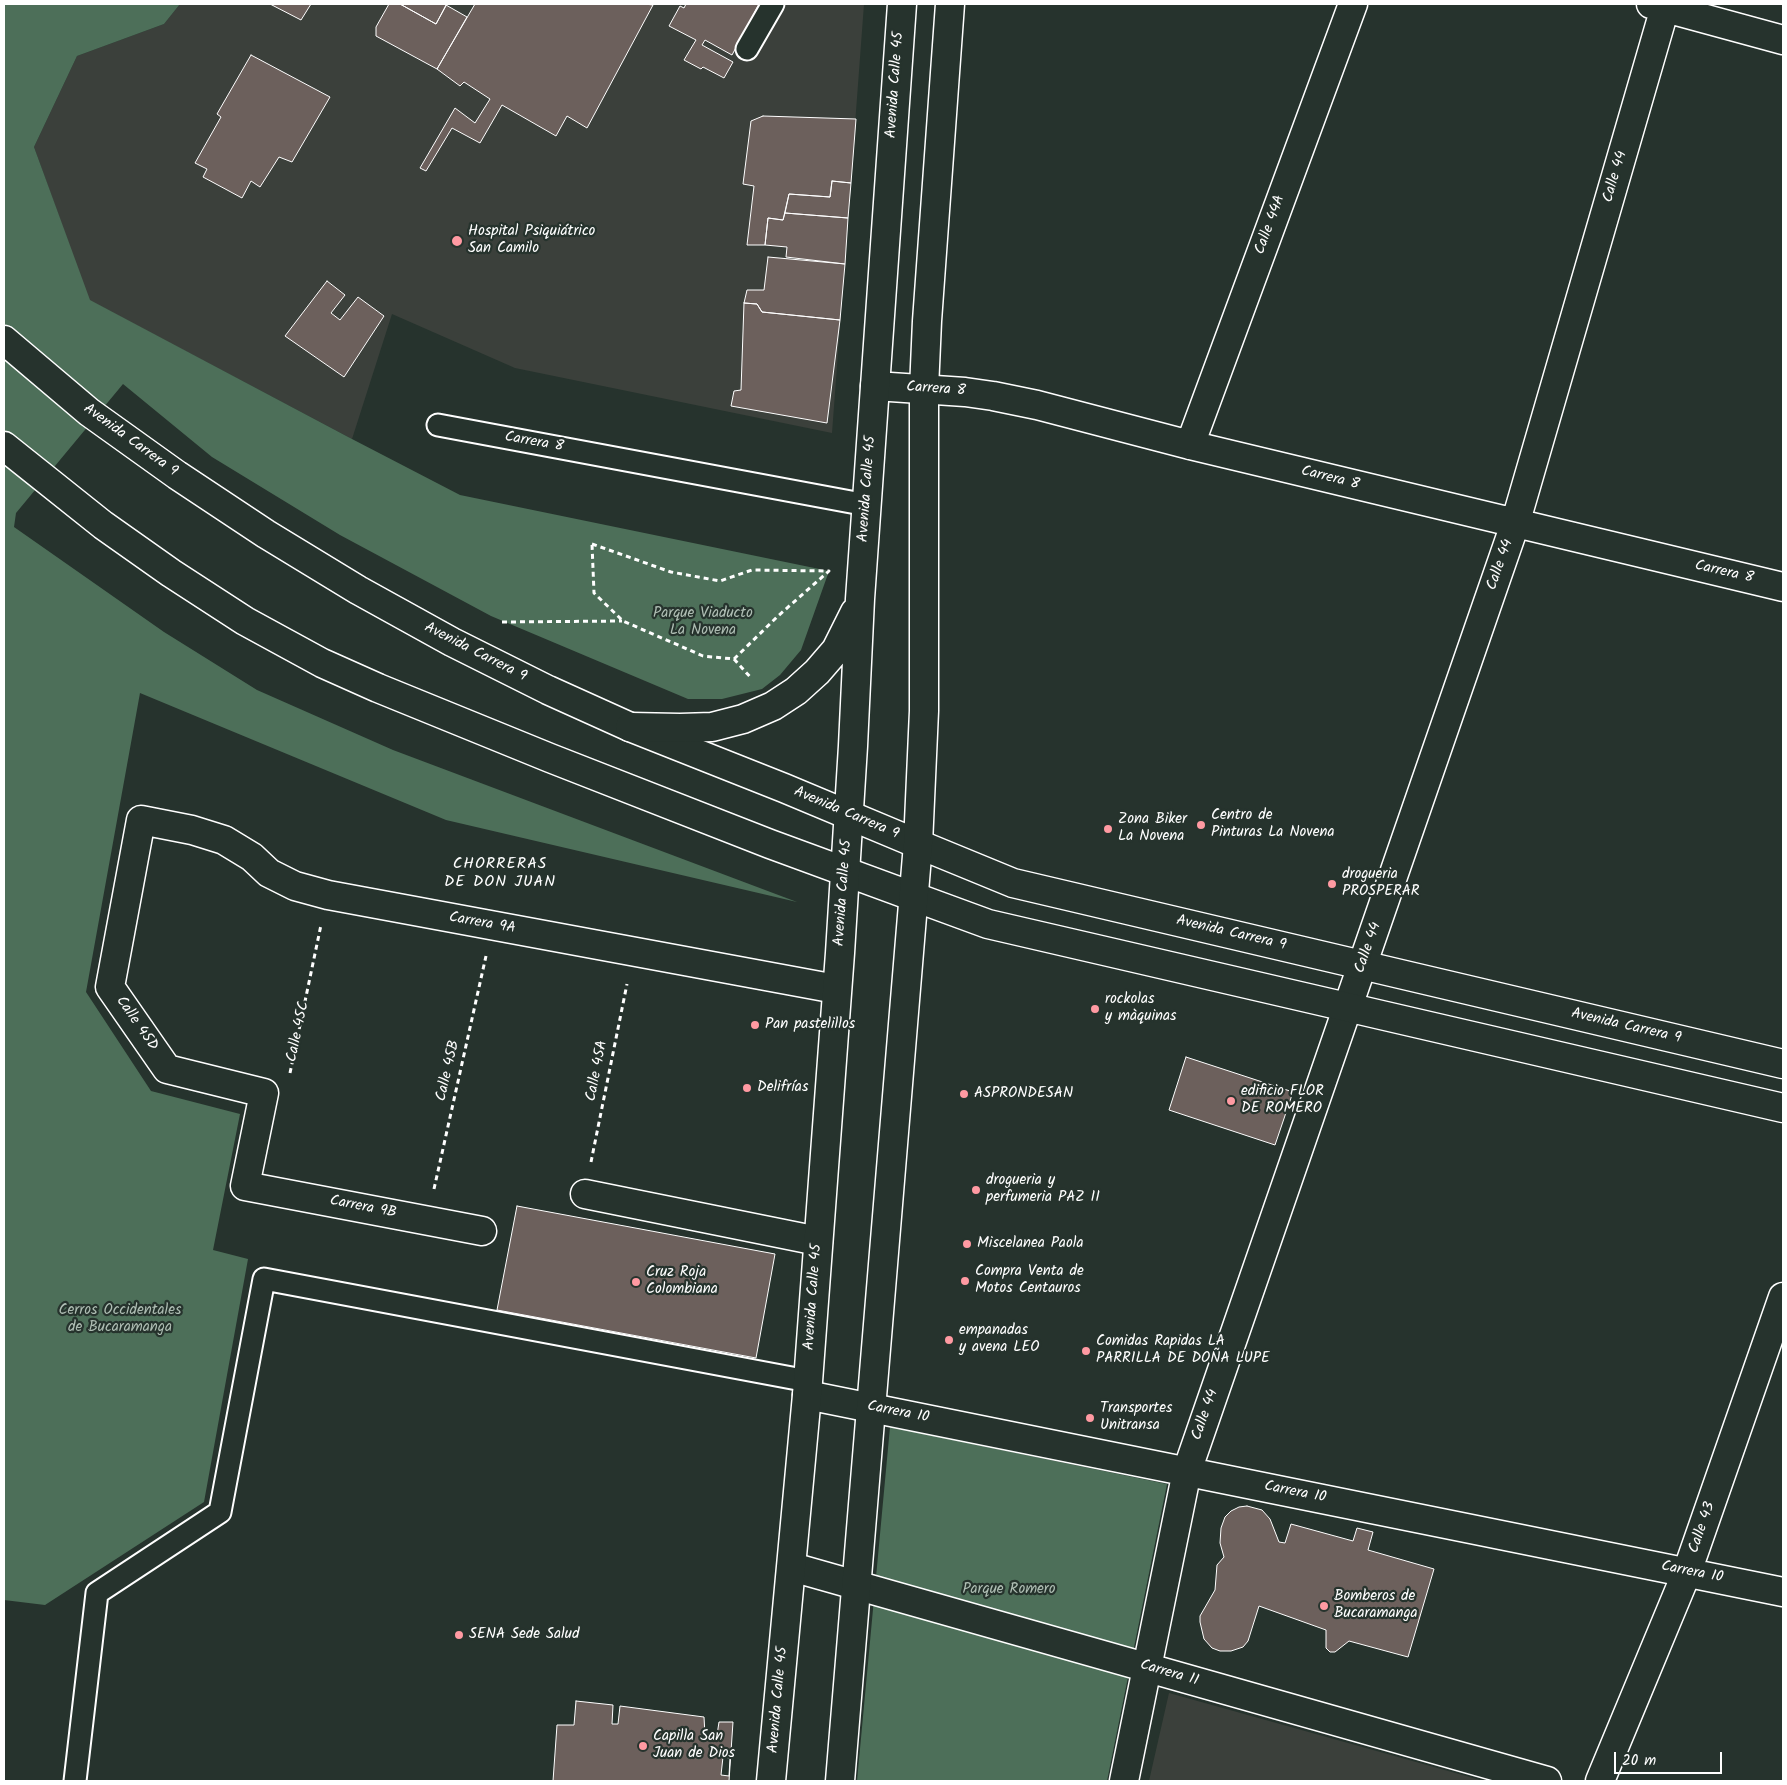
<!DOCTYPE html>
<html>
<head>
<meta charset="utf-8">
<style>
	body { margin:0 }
	#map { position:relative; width:1787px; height:1785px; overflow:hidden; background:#26332d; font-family:Kalam,sans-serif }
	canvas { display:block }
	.frame { position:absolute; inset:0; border:5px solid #fff; pointer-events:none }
	.scale { position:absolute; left:1614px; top:1752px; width:108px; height:22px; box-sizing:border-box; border:2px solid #fff; border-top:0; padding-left:6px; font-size:15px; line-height:18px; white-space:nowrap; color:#fff; -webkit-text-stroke:4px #26332d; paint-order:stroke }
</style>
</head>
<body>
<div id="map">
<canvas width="1787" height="1785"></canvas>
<div class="frame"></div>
<div class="scale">20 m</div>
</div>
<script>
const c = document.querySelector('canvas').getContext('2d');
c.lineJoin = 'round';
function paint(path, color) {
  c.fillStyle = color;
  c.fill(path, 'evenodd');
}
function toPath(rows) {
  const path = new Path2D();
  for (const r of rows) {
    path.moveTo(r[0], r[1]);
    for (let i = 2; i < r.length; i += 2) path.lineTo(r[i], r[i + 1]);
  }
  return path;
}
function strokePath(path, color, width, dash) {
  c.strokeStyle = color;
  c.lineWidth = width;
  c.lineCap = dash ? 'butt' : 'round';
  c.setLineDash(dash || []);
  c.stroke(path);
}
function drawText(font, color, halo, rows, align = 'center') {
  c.font = font + ' Kalam,sans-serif';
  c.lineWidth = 4.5;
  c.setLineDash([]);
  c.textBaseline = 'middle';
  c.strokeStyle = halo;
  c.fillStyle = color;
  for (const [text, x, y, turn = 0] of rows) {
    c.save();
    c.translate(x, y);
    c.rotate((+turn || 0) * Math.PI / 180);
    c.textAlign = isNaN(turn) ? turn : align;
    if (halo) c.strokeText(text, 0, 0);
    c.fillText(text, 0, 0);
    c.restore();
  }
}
const built = toPath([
	[180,4,864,4,832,433,515,368,392,314,352,439,89,300,34,147,77,56,164,24],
	[1169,1693,1484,1781,1149,1781]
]);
const green = toPath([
	[4,4,180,4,164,24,77,56,34,147,90,300,352,439,460,495,829,571,801,650,780,675,762,689,722,699,688,699,491,616,340,535,212,457,123,384,16,513,14,527,164,632,257,690,393,750,797,902,446,820,140,693,86,992,151,1091,240,1114,213,1250,248,1259,204,1502,45,1605,4,1600],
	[890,1427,1167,1484,1107,1781,857,1781]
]);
const building = toPath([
	[270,4,311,4,301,20,270,4],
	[389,4,400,4,436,24,446,5,467,17,437,69,376,36,376,27,389,4],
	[400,4,447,4,436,24,400,4],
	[475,4,645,4,653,5,587,128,567,116,556,136,502,105,480,143,452,128,426,171,420,168,455,108,475,123,490,99,464,82,460,86,437,69,475,4],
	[686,4,759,4,732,55,705,40,702,45,733,62,724,78,703,67,701,69,684,60,696,40,669,26,680,6,684,8,686,4],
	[251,55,330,97,292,162,279,157,260,187,251,181,242,198,203,177,207,169,195,163,221,117,217,114,251,55],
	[763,116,856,119,851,183,832,181,830,197,789,194,783,220,768,218,765,245,747,245,754,186,743,184,751,121,763,116],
	[832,181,851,183,848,218,785,213,789,194,830,197,832,181],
	[785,213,848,218,845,264,786,257,787,247,765,245,768,218,783,220,785,213],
	[768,257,845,264,840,320,762,312,757,304,744,303,747,290,764,290,768,257],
	[327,281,345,295,331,313,340,320,358,297,384,316,344,377,285,336,327,281],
	[744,303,757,304,762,312,840,320,827,423,731,406,734,391,741,390,744,303],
	[1186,1057,1293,1092,1275,1145,1169,1110,1186,1057],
	[517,1206,775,1254,756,1358,497,1310,517,1206],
	[1247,1506,1262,1510,1270,1519,1279,1542,1285,1543,1291,1524,1353,1541,1357,1528,1373,1532,1368,1550,1434,1569,1408,1657,1349,1641,1335,1652,1330,1652,1326,1648,1326,1630,1259,1606,1248,1641,1243,1647,1231,1651,1220,1651,1212,1648,1204,1639,1200,1622,1200,1616,1215,1590,1217,1565,1224,1557,1220,1543,1221,1528,1225,1517,1231,1511,1239,1507,1247,1506],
	[576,1701,613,1705,612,1724,618,1724,620,1706,704,1717,705,1735,717,1735,719,1722,733,1722,729,1781,553,1781,557,1725,574,1725,576,1701],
	[723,1757,730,1758,729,1776,721,1775,723,1757]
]);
const path = toPath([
	[592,544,671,572,720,581,752,570,829,571,778,616,734,659,703,656,623,621,594,593,592,544],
	[502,622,622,621],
	[734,659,752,679],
	[290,1073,321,925],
	[591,1162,627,984],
	[434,1189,486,956]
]);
const lane = toPath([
	[747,49,773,4],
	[438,425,867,505],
	[75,1781,97,1593,220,1512,264,1279,808,1381]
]);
const street = toPath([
	[1651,4,1783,40],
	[875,386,965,392,993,396,1037,405,1190,445,1783,587],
	[1190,445,1353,4],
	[585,1194,818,1241],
	[482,1231,245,1186,264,1093,167,1069,110,987,141,820,192,830,224,840,252,857,269,873,295,886,328,895,836,989],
	[807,1395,1783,1592],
	[792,1567,1547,1781],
	[1124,1781,1187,1471,1515,524,1666,4],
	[1600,1781,1687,1572,1783,1297]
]);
const secondary = toPath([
	[4,340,89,412,177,475,266,534,358,590,452,642,548,690,630,727,784,788,918,844,1013,883,1783,1064],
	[4,446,103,525,171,573,245,621,322,663,378,688,550,758,770,844,988,924,1783,1108]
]);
const primary = toPath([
	[630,727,680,728,712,727,743,719,773,706,796,691,817,672,836,650,855,612],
	[771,1781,807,1395,840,953,853,746,860,599,902,4],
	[840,1781,918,844,924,711,924,389,927,321,950,4]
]);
const markers = [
	[457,241,6,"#ff9aa2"],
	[1201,825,5,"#ff9aa2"],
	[1108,829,5,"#ff9aa2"],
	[1332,884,5,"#ff9aa2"],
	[1095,1009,5,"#ff9aa2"],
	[755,1025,5,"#ff9aa2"],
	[747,1088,5,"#ff9aa2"],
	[964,1094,5,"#ff9aa2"],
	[1231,1101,5,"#ff9aa2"],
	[976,1190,5,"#ff9aa2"],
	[967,1244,5,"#ff9aa2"],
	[965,1281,5,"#ff9aa2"],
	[636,1282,5,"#ff9aa2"],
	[949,1340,5,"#ff9aa2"],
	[1086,1351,5,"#ff9aa2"],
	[1090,1418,5,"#ff9aa2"],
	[1324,1606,5,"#ff9aa2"],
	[459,1635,5,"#ff9aa2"],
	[643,1746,5,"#ff9aa2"]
];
const streetNames = [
	["Avenida Calle 45",896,85,-86],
	["Calle 44",1616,177,-74],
	["Calle 44A",1271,225,-70],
	["Carrera 8",936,390,4],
	["Avenida Carrera 9",130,441,36],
	["Carrera 8",534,443,10],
	["Carrera 8",1330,479,14],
	["Avenida Calle 45",868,489,-86],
	["Calle 44",1501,565,-71],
	["Carrera 8",1724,573,13],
	["Avenida Carrera 9",475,653,27],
	["Avenida Carrera 9",846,814,23],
	["Avenida Calle 45",844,893,-86],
	["Carrera 9A",482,924,10],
	["Avenida Carrera 9",1231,934,13],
	["Calle 44",1369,948,-71],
	["Calle 45D",136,1024,55],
	["Avenida Carrera 9",1626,1027,13],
	["Calle 45C",299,1032,-78],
	["Calle 45B",449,1071,-77],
	["Calle 45A",598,1071,-79],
	["Carrera 9B",363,1208,11],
	["Avenida Calle 45",814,1297,-86],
	["Carrera 10",898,1413,11],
	["Calle 44",1206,1415,-71],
	["Carrera 10",1295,1493,11],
	["Calle 43",1703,1528,-71],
	["Carrera 10",1692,1573,11],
	["Carrera 11",1169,1674,16],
	["Avenida Calle 45",779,1700,-85]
];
const poiNames = [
	["Hospital Psiquiátrico",468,232],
	["San Camilo",468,249],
	["Centro de",1211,816],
	["Pinturas La Novena",1211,833],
	["Zona Biker",1118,820],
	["La Novena",1118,837],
	["drogueria",1342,875],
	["PROSPERAR",1342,892],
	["rockolas",1105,1000],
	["y màquinas",1105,1017],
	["Pan pastelillos",765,1025],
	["Delifrías",757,1088],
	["edificio FLOR",1241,1092],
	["DE ROMERO",1241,1109],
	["ASPRONDESAN",974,1094],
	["drogueria y",986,1181],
	["perfumeria PAZ II",986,1198],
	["Miscelanea Paola",977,1244],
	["Compra Venta de",975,1272],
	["Motos Centauros",975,1289],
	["Cruz Roja",646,1273],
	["Colombiana",646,1290],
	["empanadas",959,1331],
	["y avena LEO",959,1348],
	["Comidas Rapidas LA",1096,1342],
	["PARRILLA DE DOÑA LUPE",1096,1359],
	["Transportes",1100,1409],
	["Unitransa",1100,1426],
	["Bomberos de",1334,1597],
	["Bucaramanga",1334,1614],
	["SENA Sede Salud",469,1635],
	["Capilla San",653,1737],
	["Juan de Dios",653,1754]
];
const parkNames = [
	["Parque Viaducto",703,614],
	["La Novena",703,631],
	["Cerros Occidentales",120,1311],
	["de Bucaramanga",120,1328],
	["Parque Romero",1009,1590]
];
const neighbourhoodNames = [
	["CHORRERAS",500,865],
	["DE DON JUAN",500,883]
];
paint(built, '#3b403b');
paint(green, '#4d6f59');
paint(building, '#6c605c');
strokePath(building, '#fff', 1);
strokePath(lane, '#fff', 25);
strokePath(street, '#fff', 31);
strokePath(secondary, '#fff', 31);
strokePath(primary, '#fff', 31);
strokePath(path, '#fff', 3, [5, 4]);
strokePath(lane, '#26332d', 21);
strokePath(street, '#26332d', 28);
strokePath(secondary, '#26332d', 28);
strokePath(primary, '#26332d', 28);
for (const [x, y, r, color] of markers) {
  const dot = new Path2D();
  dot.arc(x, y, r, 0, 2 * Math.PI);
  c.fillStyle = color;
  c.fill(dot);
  strokePath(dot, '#26332d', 2);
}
drawText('15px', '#fff', '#26332d', streetNames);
drawText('15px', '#fff', '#26332d', poiNames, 'left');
drawText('15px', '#afbeb4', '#26332d', parkNames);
c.letterSpacing = '1px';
drawText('16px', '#fff', '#26332d', neighbourhoodNames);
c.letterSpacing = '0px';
</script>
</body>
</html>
